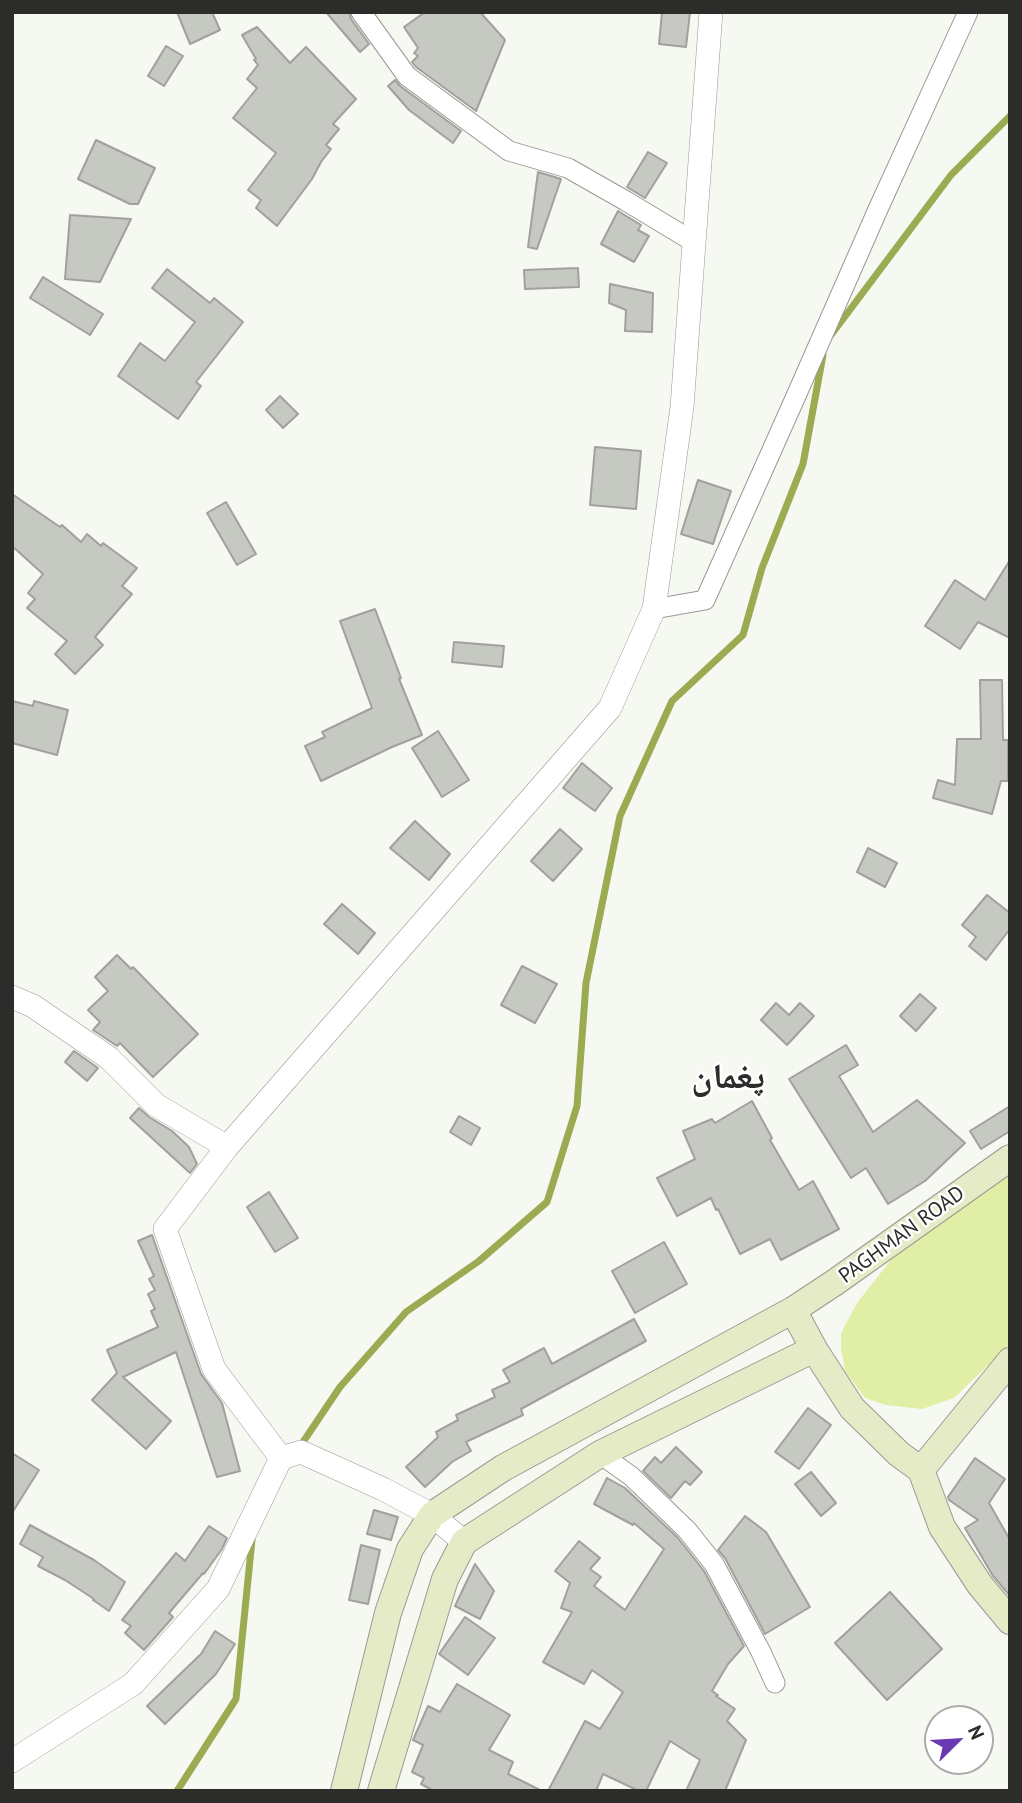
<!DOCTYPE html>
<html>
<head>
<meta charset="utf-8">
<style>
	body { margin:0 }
	#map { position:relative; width:1022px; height:1803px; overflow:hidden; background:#f6f8f2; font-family:"PT Sans",sans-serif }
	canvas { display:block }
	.frame { position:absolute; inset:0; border:14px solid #2c2d2a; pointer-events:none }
	.north { position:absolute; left:924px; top:1705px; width:70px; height:70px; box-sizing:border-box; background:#fff; border:2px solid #ababaa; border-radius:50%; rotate:66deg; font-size:19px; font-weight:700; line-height:28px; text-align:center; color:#2c2d2a }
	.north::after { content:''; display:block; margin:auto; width:24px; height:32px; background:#6a3ab2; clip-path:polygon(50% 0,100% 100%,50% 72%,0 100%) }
</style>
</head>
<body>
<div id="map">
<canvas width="1022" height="1803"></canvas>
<div class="frame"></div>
<div class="north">N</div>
</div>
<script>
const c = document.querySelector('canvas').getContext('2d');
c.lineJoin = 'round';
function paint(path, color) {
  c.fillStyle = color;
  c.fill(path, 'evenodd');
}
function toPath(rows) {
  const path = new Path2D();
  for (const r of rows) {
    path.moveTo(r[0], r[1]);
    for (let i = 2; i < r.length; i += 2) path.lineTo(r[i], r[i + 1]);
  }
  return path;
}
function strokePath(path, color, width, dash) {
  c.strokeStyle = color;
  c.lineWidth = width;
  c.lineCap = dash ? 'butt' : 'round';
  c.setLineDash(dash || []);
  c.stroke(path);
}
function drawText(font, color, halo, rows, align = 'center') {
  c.font = font + ' "PT Sans","Noto Naskh Arabic",sans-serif';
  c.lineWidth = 5;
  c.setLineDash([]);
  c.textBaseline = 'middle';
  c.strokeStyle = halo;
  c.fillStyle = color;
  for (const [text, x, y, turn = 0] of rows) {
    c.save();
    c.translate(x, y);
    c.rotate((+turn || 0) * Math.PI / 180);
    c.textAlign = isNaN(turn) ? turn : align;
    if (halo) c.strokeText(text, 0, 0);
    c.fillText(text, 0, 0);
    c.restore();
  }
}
const green = toPath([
	[1010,1168,1010,1344,954,1398,922,1409,886,1405,865,1398,845,1371,841,1348,841,1333,857,1303,898,1251]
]);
const stream = toPath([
	[831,335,951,175,1010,116],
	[299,1448,340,1387,406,1312,479,1261,547,1202,577,1106,586,983,620,816,672,701,743,635,762,568,803,464,823,355],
	[177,1791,236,1699,252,1540]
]);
const building = toPath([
	[177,12,212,12,220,30,190,44,177,12],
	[326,12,349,12,351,19,369,44,360,52,326,12],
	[425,12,480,12,505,40,476,111,416,67,412,62,418,56,414,53,418,48,404,27,425,12],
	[662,12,690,12,686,47,659,44,662,12],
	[257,27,290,63,306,47,356,99,333,124,339,129,326,145,331,149,321,162,312,179,277,226,256,208,261,200,248,190,276,153,233,118,257,88,247,79,258,65,254,60,256,59,242,35,257,27],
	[166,46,183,56,164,86,148,76,166,46],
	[395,80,400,86,461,131,453,143,409,110,388,86,395,80],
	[96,140,155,168,138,204,130,204,78,179,96,140],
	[648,152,667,163,645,198,627,187,648,152],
	[538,172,561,179,537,249,528,247,538,172],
	[618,211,641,225,638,230,649,236,634,262,601,244,618,211],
	[70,215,131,219,100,282,65,279,70,215],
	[578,268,579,287,525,289,524,270,578,268],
	[167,269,210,303,214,298,243,322,196,382,201,386,178,419,118,376,140,343,165,361,195,322,152,288,167,269],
	[43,277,103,314,90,335,30,298,43,277],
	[610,284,653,293,652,332,625,331,626,310,609,303,610,284],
	[280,396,298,414,283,428,266,410,280,396],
	[595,447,641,451,636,509,590,505,595,447],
	[698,480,731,491,713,544,681,534,698,480],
	[12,494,60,527,62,525,81,542,87,534,101,546,103,543,137,568,122,586,132,594,95,637,103,645,75,674,55,654,67,641,27,608,35,599,28,593,43,574,12,546,12,494],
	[226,502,256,554,237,565,207,513,226,502],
	[1010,560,1010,638,978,622,960,649,925,626,955,580,985,600,1010,560],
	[375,609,401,678,399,679,422,735,392,747,321,781,305,746,325,737,322,732,372,708,340,621,375,609],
	[454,642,504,646,502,667,452,662,454,642],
	[980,680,1002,680,1003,740,1008,740,1008,781,1001,781,992,814,933,798,938,780,955,785,957,739,981,739,980,680],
	[12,701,33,706,34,701,68,710,57,755,12,743,12,701],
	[438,731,469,780,442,797,412,748,438,731],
	[582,763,612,788,595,811,563,788,582,763],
	[415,821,450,854,429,880,390,848,415,821],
	[560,829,582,849,553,881,531,861,560,829],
	[868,848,897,863,885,887,857,872,868,848],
	[987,895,1010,913,1010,929,986,960,969,946,976,937,962,925,987,895],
	[342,904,375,933,358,954,324,924,342,904],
	[117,955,131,969,133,967,198,1034,153,1077,120,1043,117,1046,93,1030,100,1022,88,1010,108,991,95,977,117,955],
	[522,966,557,984,535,1023,501,1005,522,966],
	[920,994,936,1008,916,1031,900,1016,920,994],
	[776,1003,789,1015,800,1003,814,1016,787,1045,761,1020,776,1003],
	[846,1045,858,1065,839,1076,873,1132,917,1100,965,1143,925,1181,888,1204,866,1168,851,1178,789,1079,846,1045],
	[74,1051,98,1068,87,1081,65,1062,74,1051],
	[752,1101,772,1138,770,1140,799,1190,813,1181,839,1229,781,1260,770,1239,740,1254,718,1209,716,1210,711,1198,677,1216,657,1178,695,1159,683,1131,712,1119,715,1123,752,1101],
	[1010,1106,1010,1131,981,1149,970,1131,1010,1106],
	[139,1108,149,1117,172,1131,189,1147,197,1164,190,1173,130,1118,139,1108],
	[459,1116,480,1128,471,1145,450,1132,459,1116],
	[269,1192,298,1238,275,1252,247,1207,269,1192],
	[152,1235,201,1374,222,1403,240,1471,217,1477,176,1352,123,1377,171,1421,146,1449,92,1400,117,1373,107,1350,158,1327,151,1311,155,1309,148,1294,155,1290,149,1279,154,1276,138,1241,152,1235],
	[664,1242,687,1284,635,1313,612,1271,664,1242],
	[634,1319,646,1341,521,1409,523,1415,466,1442,471,1451,452,1462,425,1487,406,1467,438,1437,436,1432,458,1420,456,1415,495,1397,492,1390,510,1382,503,1370,544,1348,552,1364,634,1319],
	[808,1408,831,1425,799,1469,775,1452,808,1408],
	[676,1447,702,1472,690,1485,685,1481,671,1498,643,1471,655,1457,661,1463,676,1447],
	[12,1453,39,1470,12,1513,12,1453],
	[975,1458,1005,1479,989,1503,1010,1540,1010,1596,993,1576,965,1528,978,1520,949,1500,948,1497,975,1458],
	[811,1472,836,1503,821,1516,795,1484,811,1472],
	[607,1478,625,1488,678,1538,704,1571,744,1646,728,1664,712,1691,718,1695,716,1696,735,1709,727,1721,746,1740,725,1791,686,1791,700,1760,670,1741,646,1791,639,1791,603,1774,596,1791,548,1791,585,1721,600,1729,623,1692,592,1670,584,1684,543,1662,572,1612,561,1608,570,1583,555,1571,579,1541,600,1558,590,1569,601,1577,594,1586,625,1610,664,1549,634,1523,633,1525,594,1504,607,1478],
	[374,1510,398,1517,391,1540,367,1534,374,1510],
	[745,1516,766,1532,810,1607,765,1634,725,1558,718,1550,745,1516],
	[30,1525,94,1560,125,1582,109,1611,93,1600,94,1599,65,1580,38,1566,43,1557,20,1544,30,1525],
	[209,1526,227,1538,222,1549,204,1574,203,1573,169,1613,173,1617,144,1650,125,1633,131,1626,122,1620,176,1553,185,1561,209,1526],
	[361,1545,380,1550,368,1604,349,1600,361,1545],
	[475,1564,494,1591,480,1619,455,1606,475,1564],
	[890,1592,942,1649,887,1700,835,1643,890,1592],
	[465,1617,495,1638,468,1675,439,1654,465,1617],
	[215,1631,235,1644,216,1674,165,1724,147,1706,201,1654,215,1631],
	[457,1684,510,1715,489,1750,513,1762,508,1774,542,1791,434,1791,421,1784,424,1778,412,1772,423,1745,413,1740,428,1706,440,1712,457,1684]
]);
const minor = toPath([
	[361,12,407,76,509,151,568,168,626,201,694,242],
	[654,609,705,600,796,396,879,207,968,12],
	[600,1454,631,1476,687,1530,714,1564,761,1652,775,1683]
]);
const tertiary = toPath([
	[12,997,33,1006,109,1058,156,1105,227,1147],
	[281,1458,214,1369,165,1229,227,1147,610,708,654,609,682,407,711,12],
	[12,1761,133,1684,218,1589,281,1458,301,1452,383,1489,432,1515,464,1542]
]);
const secondary = toPath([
	[793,1310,814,1349,852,1408,899,1454,921,1470,1010,1361],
	[921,1470,942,1527,980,1585,1010,1621],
	[344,1791,388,1613,410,1549,432,1515,503,1468,793,1310,834,1283,1010,1158],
	[381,1791,445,1579,464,1542,600,1454,814,1349]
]);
const streetNames = [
	["PAGHMAN ROAD",902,1235,-36]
];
const townNames = [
	["پغمان",728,1078]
];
paint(green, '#e0efa5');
strokePath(stream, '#9bab51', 7);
paint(building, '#c6c8c2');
strokePath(building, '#a0a19c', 2);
strokePath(minor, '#999a95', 21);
strokePath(tertiary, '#999a95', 24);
strokePath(secondary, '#999a95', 28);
strokePath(minor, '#fff', 19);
strokePath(tertiary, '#fff', 23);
strokePath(secondary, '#e5ebc6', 26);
drawText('21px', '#2c2d2a', '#fff', streetNames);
drawText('bold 35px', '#2c2d2a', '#fff', townNames);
</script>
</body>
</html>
